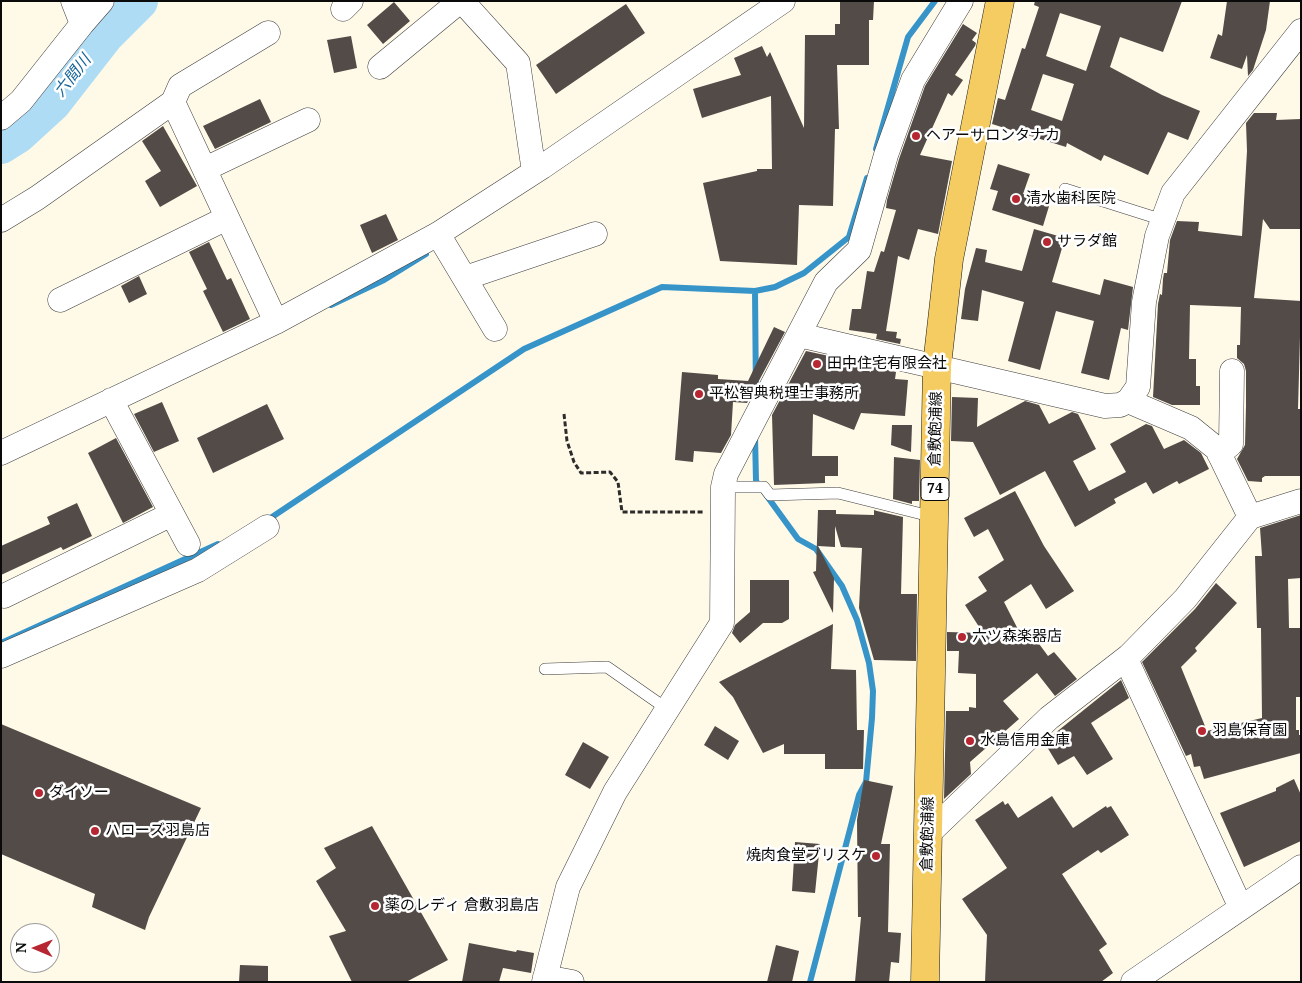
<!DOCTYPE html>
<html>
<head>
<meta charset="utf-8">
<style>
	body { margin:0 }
	#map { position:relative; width:1302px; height:983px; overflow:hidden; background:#fff9e8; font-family:"Noto Serif",serif }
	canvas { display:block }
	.frame { position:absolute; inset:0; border:2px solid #0a0a0a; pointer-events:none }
	.north { position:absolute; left:10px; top:923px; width:50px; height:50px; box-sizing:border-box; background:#fff; border:1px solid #9d9d9d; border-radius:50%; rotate:271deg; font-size:14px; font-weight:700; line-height:20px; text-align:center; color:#0a0a0a }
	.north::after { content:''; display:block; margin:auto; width:18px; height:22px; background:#b62732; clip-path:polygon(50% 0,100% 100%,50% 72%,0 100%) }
</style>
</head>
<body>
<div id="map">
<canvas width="1302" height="983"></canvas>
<div class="frame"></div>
<div class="north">N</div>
</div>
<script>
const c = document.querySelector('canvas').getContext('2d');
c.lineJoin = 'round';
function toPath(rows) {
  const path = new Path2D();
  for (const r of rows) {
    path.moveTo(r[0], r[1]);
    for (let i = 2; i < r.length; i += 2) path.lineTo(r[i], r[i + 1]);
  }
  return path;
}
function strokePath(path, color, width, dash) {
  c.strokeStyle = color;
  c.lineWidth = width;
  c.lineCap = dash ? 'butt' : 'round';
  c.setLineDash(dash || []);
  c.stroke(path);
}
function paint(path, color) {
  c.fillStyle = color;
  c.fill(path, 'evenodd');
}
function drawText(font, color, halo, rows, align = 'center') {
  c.font = font + ' "Noto Serif","Noto Sans JP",serif';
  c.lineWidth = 5;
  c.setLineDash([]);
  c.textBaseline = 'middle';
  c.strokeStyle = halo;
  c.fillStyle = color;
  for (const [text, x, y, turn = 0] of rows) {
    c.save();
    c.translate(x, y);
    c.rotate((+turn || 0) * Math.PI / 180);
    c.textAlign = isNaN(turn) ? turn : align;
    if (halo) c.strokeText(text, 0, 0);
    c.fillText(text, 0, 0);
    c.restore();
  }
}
const stream = toPath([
	[876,149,908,37,935,1],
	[755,291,756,399],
	[331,305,384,280,426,254],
	[755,436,756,481,798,539,816,549,842,586,857,620,869,663,873,691,872,718,866,782,859,795,810,982],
	[266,521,524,349,662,287,755,291,775,287,804,273,849,237,867,178],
	[1,643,218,544]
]);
const river = toPath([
	[1,145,17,135,52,103,105,35,139,1]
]);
const building = toPath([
	[840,1,874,1,873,20,869,20,869,65,837,65,839,129,835,129,833,206,799,205,797,265,720,261,703,183,757,171,757,169,772,169,771,96,702,118,693,89,741,75,734,58,762,46,767,57,770,52,804,128,805,35,835,35,835,24,840,24],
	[1035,1,1182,1,1163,52,1120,37,1110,67,1162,95,1200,111,1188,140,1168,132,1148,175,1104,155,1101,161,1067,143,1066,147,992,124,998,98,1005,100,1022,48,1025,49,1039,7,1034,5],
	[1060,13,1101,26,1086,71,1046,56],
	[1043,74,1074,84,1062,121,1031,110],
	[1227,1,1270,1,1266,30,1253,70,1248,76,1247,55,1242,69,1210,58,1218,34,1222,36],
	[394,2,410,21,383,44,367,25],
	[626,4,645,33,556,94,536,65],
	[963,24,977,33,972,40,976,43,975,46,955,75,963,80,952,96,948,93,920,155,952,161,938,234,918,229,909,260,898,256,886,331,897,332,896,338,901,339,900,344,876,339,877,334,849,330,852,309,861,309,867,271,874,272,881,251,884,252,896,210,886,208,887,200,899,159,925,86],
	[351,36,357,68,334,73,327,40],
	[260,99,271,122,215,149,203,126],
	[1254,113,1277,113,1276,120,1301,119,1301,229,1270,229,1263,219,1254,298,1301,301,1298,409,1300,409,1301,418,1301,476,1265,476,1262,478,1262,482,1248,481,1237,459,1245,445,1246,406,1246,371,1244,364,1237,358,1237,345,1240,345,1241,307,1190,305,1189,359,1196,359,1196,386,1200,386,1200,405,1172,405,1153,397,1158,304,1160,294,1162,295,1163,279,1164,273,1167,273,1170,240,1177,221,1199,222,1198,231,1242,236,1247,151,1246,123],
	[163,126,197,186,160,207,145,181,161,171,142,141],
	[998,164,1030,174,1023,194,1050,203,1043,226,992,210,998,191,990,189],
	[386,214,398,240,372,253,360,225],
	[1034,229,1065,238,1052,282,1100,295,1104,279,1133,287,1128,330,1121,328,1109,380,1081,373,1094,321,1056,311,1040,370,1008,361,1024,302,982,290,978,321,961,319,965,289,976,248,987,250,985,262,1022,271],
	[209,242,227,280,231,278,250,319,223,332,203,291,207,289,189,252],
	[139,276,147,294,129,303,121,286],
	[774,327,785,332,747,403,733,402,731,435,721,453,694,451,693,462,675,460,682,372,718,375,718,379,748,381],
	[806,351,843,359,871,372,872,366,896,372,895,379,908,380,905,416,861,413,854,430,813,414,812,456,838,456,838,476,825,476,825,483,774,485,772,415],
	[952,397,978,398,977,427,1025,401,1039,405,1049,424,1072,412,1078,414,1096,449,1073,461,1089,491,1126,472,1110,444,1146,424,1152,426,1164,449,1184,440,1201,453,1209,469,1179,484,1177,481,1153,494,1146,482,1114,499,1116,503,1075,527,1045,471,1000,495,973,442,951,441],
	[162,402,179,441,154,452,134,414],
	[267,404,284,439,213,473,197,438],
	[892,425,912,425,911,452,891,445],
	[116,438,153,507,123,523,88,453],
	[894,457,920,460,919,501,912,501,912,504,893,499],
	[1015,491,1044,546,1074,591,1046,609,1031,584,1004,602,1025,643,1034,637,1048,656,1054,652,1077,679,1055,696,1037,673,1003,701,1019,719,970,762,971,774,944,799,946,711,969,711,969,707,976,708,976,674,958,673,959,651,947,651,947,632,983,633,965,605,987,591,978,577,1004,560,988,529,974,537,964,518],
	[77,503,92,536,63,550,61,547,1,575,1,546,50,524,47,517],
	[818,510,836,510,836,514,874,515,874,510,877,511,903,517,901,594,917,594,916,661,874,660,859,608,862,548,841,547,835,526,835,547,818,546,834,578,833,613,813,572,816,571],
	[1301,515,1301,578,1288,579,1289,628,1301,628,1301,697,1296,697,1296,730,1299,730,1299,735,1301,735,1301,753,1204,779,1200,766,1194,767,1191,754,1186,756,1142,662,1195,609,1216,583,1237,603,1195,648,1197,651,1181,667,1207,731,1262,718,1261,628,1257,628,1255,556,1262,556,1260,528],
	[750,580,789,580,789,619,782,623,763,623,740,643,732,633,735,625,750,612],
	[833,624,831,669,856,670,857,730,864,730,863,769,825,769,825,754,784,754,784,744,763,753,733,697,719,682],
	[1121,680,1129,698,1091,723,1113,759,1087,775,1074,756,1058,765,1044,742],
	[1,724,201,808,149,917,145,930,92,907,95,894,1,854],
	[715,726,739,741,728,760,704,745],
	[583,742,609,757,590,789,565,775],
	[1294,779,1301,795,1301,841,1244,867,1220,813,1276,791,1276,788],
	[864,780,893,786,881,844,890,844,888,932,901,933,899,963,891,962,889,982,855,982,861,917,858,917,857,820],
	[1052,796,1073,828,1106,806,1107,808,1111,806,1129,835,1101,853,1098,850,1062,874,1107,944,1099,950,1113,973,1101,982,985,982,987,935,962,899,1007,868,975,820,1003,801,1005,805,1008,803,1018,818],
	[372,826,448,960,406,982,352,982,329,936,346,931,316,881,336,868,324,848],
	[795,842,820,844,815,893,792,891],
	[469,943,516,952,517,950,534,953,531,973,503,968,499,982,462,982],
	[776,945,799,951,792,982,767,982],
	[240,965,268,966,268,982,239,982]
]);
const path = toPath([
	[564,414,567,441,574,462,581,473,610,472,618,482,622,512,703,512]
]);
const lane = toPath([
	[1065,189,1163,220],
	[723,487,764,487,770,495,838,493,934,517],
	[545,669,607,667,667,709]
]);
const street = toPath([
	[73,1,82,24],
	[462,1,518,63,534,172],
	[343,9,351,1],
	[380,67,460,1],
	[173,102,276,322],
	[1,118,21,101,82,24,102,1],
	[205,169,308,120],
	[1,220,37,198,173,102,180,86,268,33],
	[438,234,495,329],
	[465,278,595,234],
	[60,300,227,218],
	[799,335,1105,406,1120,405,1128,401,1138,387,1144,302,1157,236,1173,193,1301,31],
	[1128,401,1191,428,1217,449,1250,517,1301,501],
	[1,453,276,322,438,234,542,167,783,1],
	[1219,454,1231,444,1232,371],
	[172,514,188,544],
	[4,596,172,514,111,400],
	[1,656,198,570,267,527],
	[1126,659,1241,908],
	[928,834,1049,718,1129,656,1185,599,1250,517],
	[545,977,572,982],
	[544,982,568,887,615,792,722,623,723,487,726,474,826,282,859,250,886,155,913,80,961,1],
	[1133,982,1301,867]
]);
const primary = toPath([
	[925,982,937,365,949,259,1000,1]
]);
const markers = [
	[916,136,5,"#b62732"],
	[1016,199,5,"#b62732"],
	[1047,242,5,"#b62732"],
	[817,364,5,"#b62732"],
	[699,394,5,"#b62732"],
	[962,637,5,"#b62732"],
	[1202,731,5,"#b62732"],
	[970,741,5,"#b62732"],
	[39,793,5,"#b62732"],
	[95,831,5,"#b62732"],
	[876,856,5,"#b62732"],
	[375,906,5,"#b62732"]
];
const shields = [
	[935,489,28]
];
const shieldNames = [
	["74",935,489]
];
const poiNames = [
	["ヘアーサロンタナカ",926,136],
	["清水歯科医院",1026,199],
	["サラダ館",1057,242],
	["田中住宅有限会社",827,364],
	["平松智典税理士事務所",709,394],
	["六ツ森楽器店",972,637],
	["羽島保育園",1212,731],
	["水島信用金庫",980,741],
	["ダイソー",49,793],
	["ハローズ羽島店",105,831],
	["焼肉食堂ブリスケ",866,856,"right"],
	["薬のレディ 倉敷羽島店",385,906]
];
const streetNames = [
	["倉敷飽浦線",936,429,-89],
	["倉敷飽浦線",928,834,-89]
];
const waterNames = [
	["六間川",73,76,-52]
];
strokePath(stream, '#3794c9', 6);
strokePath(river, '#aedcf4', 38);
paint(building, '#534b47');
strokePath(lane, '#3d3d3d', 12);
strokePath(street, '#3d3d3d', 25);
strokePath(primary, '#1b1b1b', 29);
strokePath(path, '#2c2c2c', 3, [5, 2.5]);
strokePath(lane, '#fff', 11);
strokePath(street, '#fff', 24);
strokePath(primary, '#f5cc61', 28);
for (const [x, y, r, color] of markers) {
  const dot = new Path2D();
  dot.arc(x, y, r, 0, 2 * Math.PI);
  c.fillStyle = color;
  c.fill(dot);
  strokePath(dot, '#fff', 2);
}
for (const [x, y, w] of shields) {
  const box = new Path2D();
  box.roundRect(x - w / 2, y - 11.5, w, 23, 4);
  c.fillStyle = '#fff';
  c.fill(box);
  strokePath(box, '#0a0a0a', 1);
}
drawText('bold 14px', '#0a0a0a', null, shieldNames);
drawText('15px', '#0a0a0a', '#fff', poiNames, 'left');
drawText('15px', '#0a0a0a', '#fff', streetNames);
drawText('italic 16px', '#186498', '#fff', waterNames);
</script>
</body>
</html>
